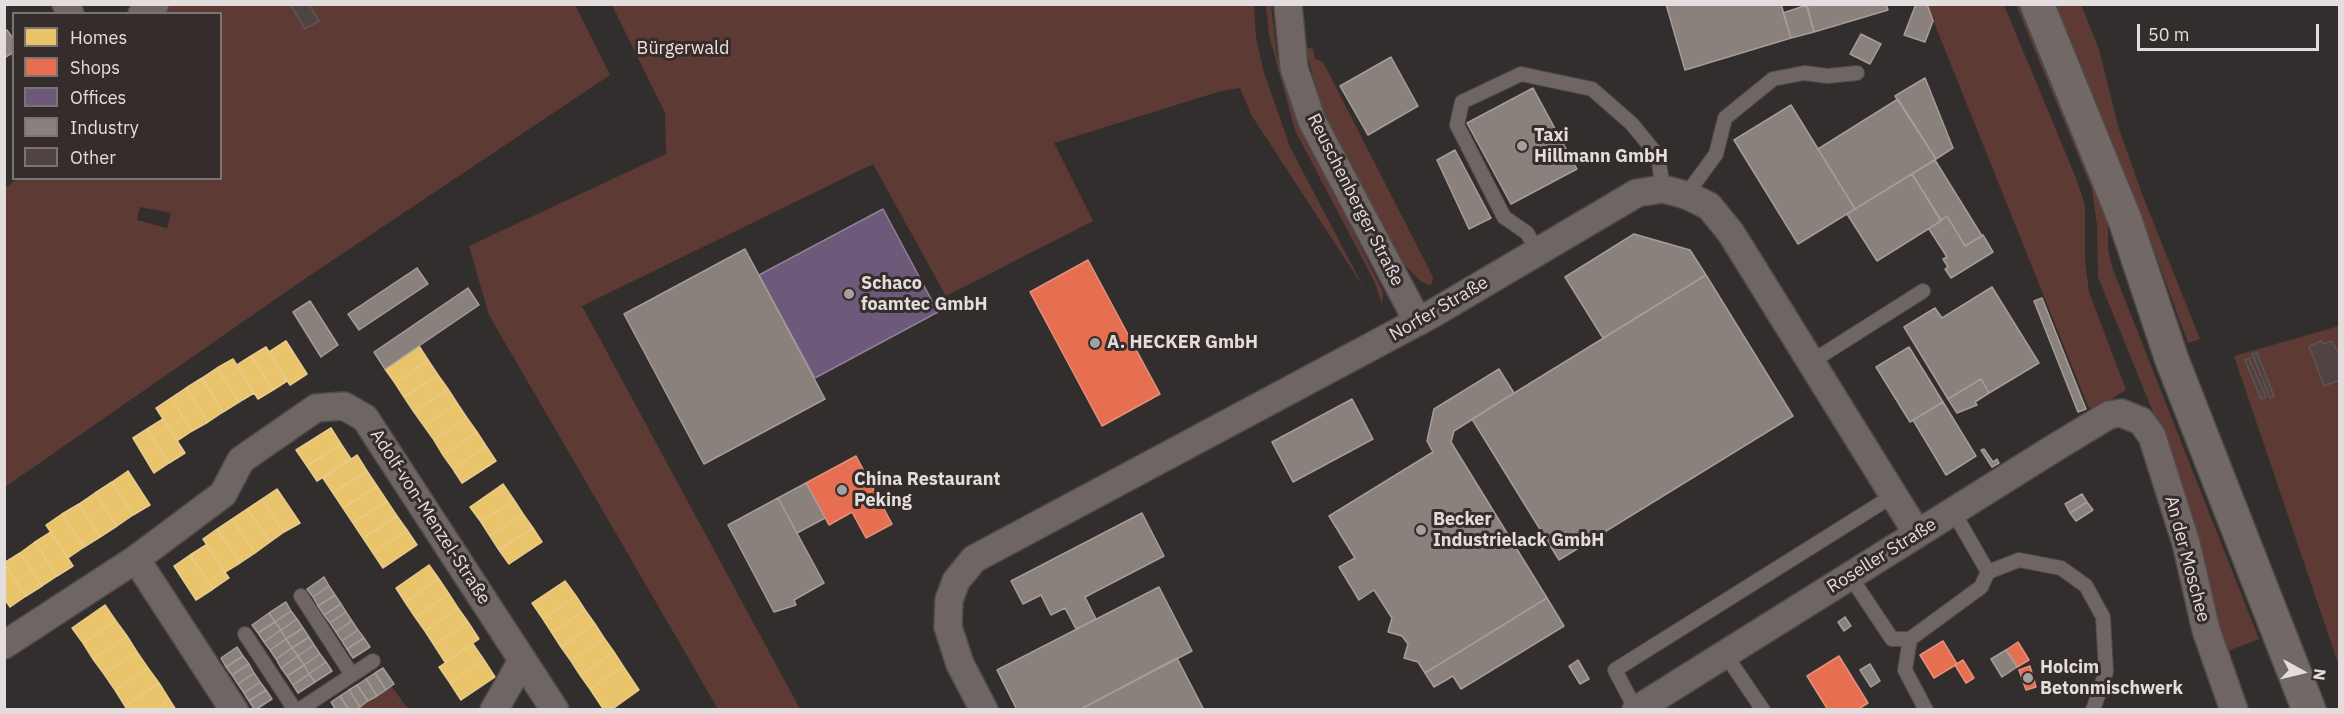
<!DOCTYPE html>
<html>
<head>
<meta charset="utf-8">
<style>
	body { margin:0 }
	#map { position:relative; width:2344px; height:714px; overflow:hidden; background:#332e2e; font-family:"IBM Plex Sans",sans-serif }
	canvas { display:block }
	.frame { position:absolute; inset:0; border:6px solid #e3dedd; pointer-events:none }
	.legend { position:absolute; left:12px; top:12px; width:210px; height:168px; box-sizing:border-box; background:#352d2c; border:2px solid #7b7473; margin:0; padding:8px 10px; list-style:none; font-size:18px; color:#e3dedd }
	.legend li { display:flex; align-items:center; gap:12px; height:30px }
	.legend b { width:30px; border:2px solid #7b7473 }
	.north { position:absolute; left:2272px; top:642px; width:60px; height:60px; -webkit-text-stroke:4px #352d2c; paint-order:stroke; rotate:98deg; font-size:16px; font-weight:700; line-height:24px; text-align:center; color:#e3dedd }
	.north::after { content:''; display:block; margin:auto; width:21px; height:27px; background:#e3dedd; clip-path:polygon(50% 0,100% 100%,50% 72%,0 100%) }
	.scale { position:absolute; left:2137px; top:24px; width:182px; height:27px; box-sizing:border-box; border:3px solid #e3dedd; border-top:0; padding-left:8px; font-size:18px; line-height:21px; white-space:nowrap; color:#e3dedd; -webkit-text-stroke:4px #352d2c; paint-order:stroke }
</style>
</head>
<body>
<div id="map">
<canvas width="2344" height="714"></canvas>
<div class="frame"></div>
<ul class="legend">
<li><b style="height:16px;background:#e9c46a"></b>Homes</li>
<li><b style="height:16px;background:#e76f51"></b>Shops</li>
<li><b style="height:16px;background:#6d597a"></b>Offices</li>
<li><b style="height:16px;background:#8a817c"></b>Industry</li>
<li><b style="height:16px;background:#504341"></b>Other</li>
</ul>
<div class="north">N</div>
<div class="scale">50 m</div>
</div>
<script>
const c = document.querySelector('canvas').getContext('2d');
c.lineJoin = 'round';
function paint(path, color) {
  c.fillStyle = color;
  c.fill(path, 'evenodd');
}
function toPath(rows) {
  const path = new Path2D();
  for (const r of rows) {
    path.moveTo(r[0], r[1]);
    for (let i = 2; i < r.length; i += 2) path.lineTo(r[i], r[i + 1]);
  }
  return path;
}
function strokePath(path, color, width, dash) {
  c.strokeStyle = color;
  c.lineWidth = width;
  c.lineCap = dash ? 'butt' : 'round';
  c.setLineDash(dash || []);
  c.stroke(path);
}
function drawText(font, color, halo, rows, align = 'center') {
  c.font = font + ' "IBM Plex Sans",sans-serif';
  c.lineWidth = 6;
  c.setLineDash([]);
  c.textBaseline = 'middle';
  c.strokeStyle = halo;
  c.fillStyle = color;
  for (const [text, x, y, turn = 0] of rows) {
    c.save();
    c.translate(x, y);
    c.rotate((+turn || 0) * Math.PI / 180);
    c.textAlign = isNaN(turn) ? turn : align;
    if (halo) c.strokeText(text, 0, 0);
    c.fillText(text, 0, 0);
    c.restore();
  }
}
const green = toPath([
	[172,4,575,5,610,75,306,278,5,487,5,188,19,178,220,178,220,14,157,13],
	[140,207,171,213,167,228,137,220],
	[1254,4,1256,38,1264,73,1290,147,1364,288,1252,116,1240,88,1221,91,1054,143,1093,221,946,296,873,164,582,306,800,709,718,709,489,315,469,246,666,154,665,113,612,5],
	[1266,5,1271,5,1277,56,1297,117,1383,292,1382,305,1375,283,1295,130,1269,35],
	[1927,5,2004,5,2076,178,2085,205,2085,261,2089,292,2126,390,2092,411,2088,406],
	[2016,5,2024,5,2108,214,2108,249,2112,267,2259,639,2225,652,2169,451,2098,277,2097,225,2092,189],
	[2052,5,2081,5,2099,49,2118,126,2142,194,2200,339,2188,343,2150,239],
	[1305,47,1313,49,1315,59,1323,62,1433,277,1431,286,1420,281,1401,261,1341,151,1321,105],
	[2339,326,2339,666,2234,356],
	[392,687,408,709,358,709]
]);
const homes = toPath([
	[286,341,307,374,290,385,269,352,286,341],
	[419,346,428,360,395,383,385,369,419,346],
	[266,347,287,381,273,390,251,356,266,347],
	[251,356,273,390,258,399,237,365,251,356],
	[233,359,254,393,239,402,217,368,233,359],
	[428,360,438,375,404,397,395,383,428,360],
	[217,368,239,402,223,412,202,378,217,368],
	[438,375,448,389,414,412,404,397,438,375],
	[202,378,223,412,208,422,186,388,202,378],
	[186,388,208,422,192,431,171,398,186,388],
	[448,389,457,403,424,426,414,412,448,389],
	[171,398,192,431,177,441,156,408,171,398],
	[457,403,467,418,434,440,424,426,457,403],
	[467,418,477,432,443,455,434,440,467,418],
	[163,419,185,453,169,463,147,429,163,419],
	[331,428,341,444,307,466,296,450,331,428],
	[147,429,169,463,154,473,133,438,147,429],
	[477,432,486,446,453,469,443,455,477,432],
	[341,444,351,459,317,481,307,466,341,444],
	[486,446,496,461,462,483,453,469,486,446],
	[357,455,367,471,333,493,323,478,357,455],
	[128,471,150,505,133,515,112,482,128,471],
	[367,471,377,486,343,508,333,493,367,471],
	[112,482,133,515,117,526,95,493,112,482],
	[503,484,514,500,481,522,470,507,503,484],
	[377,486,387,501,353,523,343,508,377,486],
	[277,489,300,523,284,532,262,499,277,489],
	[95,493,117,526,100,537,79,504,95,493],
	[262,499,284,532,270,542,247,509,262,499],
	[514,500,523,514,490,536,481,522,514,500],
	[387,501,397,516,363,538,353,523,387,501],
	[79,504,100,537,84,547,62,514,79,504],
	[247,509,270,542,255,553,232,519,247,509],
	[62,514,84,547,68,558,46,525,62,514],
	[523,514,533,528,499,550,490,536,523,514],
	[397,516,407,530,373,553,363,538,397,516],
	[232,519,255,553,240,563,217,529,232,519],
	[533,528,542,542,509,564,499,550,533,528],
	[217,529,240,563,225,572,203,539,217,529],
	[407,530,417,545,383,568,373,553,407,530],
	[51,532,73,566,57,576,35,542,51,532],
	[35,542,57,576,42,586,20,553,35,542],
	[206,545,229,578,213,589,190,555,206,545],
	[20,553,42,586,26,596,4,563,20,553],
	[190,555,213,589,196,600,174,566,190,555],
	[4,563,26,596,10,607,4,598,4,563],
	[429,565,439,579,405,602,396,588,429,565],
	[439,579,449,594,415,617,405,602,439,579],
	[565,581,576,596,543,619,532,603,565,581],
	[449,594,458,608,425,631,415,617,449,594],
	[576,596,585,610,552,633,543,619,576,596],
	[105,605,116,621,83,643,72,628,105,605],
	[458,608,468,622,434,645,425,631,458,608],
	[585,610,595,624,561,647,552,633,585,610],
	[116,621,127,636,93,659,83,643,116,621],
	[468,622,479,639,445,662,434,645,468,622],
	[595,624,604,638,571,661,561,647,595,624],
	[127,636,137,652,104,674,93,659,127,636],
	[604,638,614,652,580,675,571,661,604,638],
	[473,644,484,660,450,683,439,667,473,644],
	[137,652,148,668,115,690,104,674,137,652],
	[614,652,623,666,590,689,580,675,614,652],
	[484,660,495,677,461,700,450,683,484,660],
	[623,666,639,690,611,710,604,710,590,689,623,666],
	[148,668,159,683,125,706,115,690,148,668],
	[159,683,169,699,154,710,127,710,125,706,159,683],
	[169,699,176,710,154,710,169,699]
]);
const shops = toPath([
	[1088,260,1160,394,1102,426,1030,292,1088,260],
	[856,456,892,524,866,538,852,512,829,525,806,483,856,456],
	[1943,641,1957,664,1934,678,1920,655,1943,641],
	[2018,642,2029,660,2017,667,2006,650,2018,642],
	[1839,656,1868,703,1857,710,1828,710,1807,676,1839,656],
	[1963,660,1974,678,1966,683,1955,665,1963,660],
	[2030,666,2036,687,2026,690,2019,670,2030,666]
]);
const offices = toPath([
	[883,209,938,312,815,378,759,275,883,209]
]);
const industry = toPath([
	[1666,4,1781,4,1791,38,1685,70,1666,4],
	[1886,4,1888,10,1814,32,1806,4,1886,4],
	[1916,4,1927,4,1933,21,1925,42,1904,35,1916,4],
	[1807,5,1814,32,1791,38,1783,13,1807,5],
	[7,30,14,40,14,52,4,58,4,31,7,30],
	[1861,34,1881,44,1870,64,1850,54,1861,34],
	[1391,57,1418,106,1368,135,1340,86,1391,57],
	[1925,78,1953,148,1936,159,1895,96,1925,78],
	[1533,88,1577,169,1511,204,1467,123,1533,88],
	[1898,99,1936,159,1855,209,1818,149,1898,99],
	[1791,105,1855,209,1798,244,1734,140,1791,105],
	[1455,150,1491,218,1469,229,1437,160,1455,150],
	[1935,160,1982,236,1965,246,1947,216,1941,220,1912,174,1935,160],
	[1912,174,1941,221,1877,261,1847,214,1912,174],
	[1947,216,1965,246,1983,235,1993,252,1951,278,1945,269,1948,267,1943,259,1947,257,1929,229,1947,216],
	[1634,234,1690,250,1706,275,1603,338,1565,277,1634,234],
	[745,249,825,399,704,464,624,314,745,249],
	[417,268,428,284,359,330,348,314,417,268],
	[1706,275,1793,416,1559,560,1472,419,1706,275],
	[1992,287,2039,363,1989,393,1981,379,1948,399,1904,327,1935,308,1942,318,1992,287],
	[468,288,479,305,385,369,374,352,468,288],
	[2042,298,2086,409,2078,412,2034,301,2042,298],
	[310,301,338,345,321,357,293,312,310,301],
	[1909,347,1943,402,1910,422,1876,367,1909,347],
	[1499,369,1514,393,1454,431,1451,442,1547,598,1425,673,1418,662,1404,658,1408,644,1402,636,1388,632,1392,618,1374,590,1359,600,1339,567,1355,558,1329,516,1433,452,1427,441,1434,409,1499,369],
	[1981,379,1989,393,1975,402,1977,405,1957,413,1948,399,1981,379],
	[1352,399,1373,439,1293,482,1272,442,1352,399],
	[1943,402,1976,456,1946,475,1913,420,1943,402],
	[1984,449,1993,462,1997,459,1999,463,1992,467,1981,450,1984,449],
	[806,483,825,518,797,533,778,498,806,483],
	[2082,494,2087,502,2070,513,2065,504,2082,494],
	[778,498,824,583,794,600,796,605,774,612,728,525,778,498],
	[2087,502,2093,510,2076,521,2070,513,2087,502],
	[1142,513,1164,556,1085,597,1096,619,1076,629,1065,608,1051,615,1041,595,1023,604,1011,581,1142,513],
	[324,577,329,586,313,597,307,589,324,577],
	[329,586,335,595,318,606,313,597,329,586],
	[1159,587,1192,651,1079,710,1017,710,997,670,1159,587],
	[335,595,341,604,324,615,318,606,335,595],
	[1547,598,1564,626,1461,689,1453,676,1434,687,1425,673,1547,598],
	[286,602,291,611,275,622,269,613,286,602],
	[341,604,346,612,330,623,324,615,341,604],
	[291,611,297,619,281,630,275,622,291,611],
	[346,612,352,621,336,632,330,623,346,612],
	[269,613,275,622,258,633,252,625,269,613],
	[1845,617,1851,626,1844,631,1838,622,1845,617],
	[297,619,303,628,286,639,281,630,297,619],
	[352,621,358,630,342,641,336,632,352,621],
	[275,622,281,630,264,642,258,633,275,622],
	[303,628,309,637,292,648,286,639,303,628],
	[281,630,286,639,270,650,264,642,281,630],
	[358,630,364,638,347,649,342,641,358,630],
	[309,637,314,645,298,656,292,648,309,637],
	[364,638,370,647,353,658,347,649,364,638],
	[286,639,292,648,276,659,270,650,286,639],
	[314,645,320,654,304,665,298,656,314,645],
	[237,647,243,656,226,667,221,658,237,647],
	[292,648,298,656,281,668,276,659,292,648],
	[2006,650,2017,667,2002,677,1991,659,2006,650],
	[320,654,326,662,309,674,304,665,320,654],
	[243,656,249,664,232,675,226,667,243,656],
	[298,656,304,665,287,676,281,668,298,656],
	[1177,658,1204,710,1079,710,1177,658],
	[1578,660,1589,679,1580,684,1569,666,1578,660],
	[326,662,332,671,315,682,309,674,326,662],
	[249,664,254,673,238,684,232,675,249,664],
	[1870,664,1880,681,1871,687,1860,670,1870,664],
	[304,665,309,674,293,685,287,676,304,665],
	[383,668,394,684,386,690,375,673,383,668],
	[254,673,260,682,244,693,238,684,254,673],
	[375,673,386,690,377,696,366,679,375,673],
	[309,674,315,682,298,693,293,685,309,674],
	[366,679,377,696,368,701,357,685,366,679],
	[260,682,266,690,249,701,244,693,260,682],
	[357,685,368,701,360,707,349,690,357,685],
	[266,690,272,699,255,710,249,701,266,690],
	[349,690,360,707,357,710,349,710,340,696,349,690],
	[340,696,349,710,336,710,331,702,340,696]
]);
const building = toPath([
	[290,4,309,4,319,21,305,29,290,4],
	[2322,341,2323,344,2332,341,2340,357,2340,380,2324,386,2309,346,2322,341],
	[2257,353,2274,396,2270,398,2252,354,2257,353],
	[2249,358,2266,397,2261,399,2245,360,2249,358]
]);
const service = toPath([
	[1686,195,1716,154,1725,118,1773,79,1804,73,1828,76,1857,73],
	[1538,252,1527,233,1504,217,1457,125,1462,102,1521,74,1592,89,1632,124,1658,156,1663,189],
	[1811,362,1923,291],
	[1988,572,2019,560,2061,568,2086,586,2103,617,2106,672,2093,710],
	[1850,576,1892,639,1910,639,1981,587,1988,572,1953,511],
	[301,596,352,675],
	[245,634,295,710],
	[1910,639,1905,670,1926,710],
	[1725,654,1763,710],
	[299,710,373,661],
	[1636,710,1615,670,1894,495]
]);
const minor = toPath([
	[66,4,70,14],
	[1288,4,1294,68,1312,121,1418,322],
	[142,14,155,4],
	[136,559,234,710],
	[4,645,136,559,223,494,241,460,316,408,344,406,365,418,555,710],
	[494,710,522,661],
	[984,710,960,664,948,627,949,600,956,581,974,559,1432,314,1637,193,1663,189,1686,195,1709,206,1731,233,1917,533],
	[1636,710,2056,447,2109,415,2121,413,2141,421,2152,436,2186,543,2206,630,2234,710]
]);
const secondary = toPath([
	[2037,4,2125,220,2172,360,2309,710]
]);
const markers = [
	[1522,146,6,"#a5a0a0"],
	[849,294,6,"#a5a0a0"],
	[1095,343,6,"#a5a0a0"],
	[842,490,6,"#a5a0a0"],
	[1421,530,6,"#a5a0a0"],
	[2028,678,6,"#a5a0a0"]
];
const parkNames = [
	["Bürgerwald",683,49]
];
const poiNames = [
	["Taxi",1534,136],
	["Hillmann GmbH",1534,157],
	["Schaco",861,284],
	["foamtec GmbH",861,305],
	["A. HECKER GmbH",1107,343],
	["China Restaurant",854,480],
	["Peking",854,501],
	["Becker",1433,520],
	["Industrielack GmbH",1433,541],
	["Holcim",2040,668],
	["Betonmischwerk",2040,689]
];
const streetNames = [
	["Reuschenberger Straße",1355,200,63],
	["Norfer Straße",1439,309,-30],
	["Adolf-von-Menzel-Straße",430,517,57],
	["Roseller Straße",1882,556,-32],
	["An der Moschee",2187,559,75]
];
paint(green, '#5d3b34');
paint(homes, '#e9c46a');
strokePath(homes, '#e7cc8c', 1.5);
paint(shops, '#e76f51');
strokePath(shops, '#e6907b', 1.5);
paint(offices, '#6d597a');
strokePath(offices, '#908198', 1.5);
paint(industry, '#8a817c');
strokePath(industry, '#a59d99', 1.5);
paint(building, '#504341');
strokePath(building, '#5a5656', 1.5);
strokePath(service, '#4e4b4b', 16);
strokePath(minor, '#4e4b4b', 30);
strokePath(secondary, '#4e4b4b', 36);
strokePath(service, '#6f6564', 14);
strokePath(minor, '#6f6564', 27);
strokePath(secondary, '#726866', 33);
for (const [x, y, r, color] of markers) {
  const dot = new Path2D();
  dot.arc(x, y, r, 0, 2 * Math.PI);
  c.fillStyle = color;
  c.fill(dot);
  strokePath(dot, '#352d2c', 2);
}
drawText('18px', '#f3dfdb', '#352d2c', parkNames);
drawText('bold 18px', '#e3dedd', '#352d2c', poiNames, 'left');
drawText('18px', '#e3dedd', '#352d2c', streetNames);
</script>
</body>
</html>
